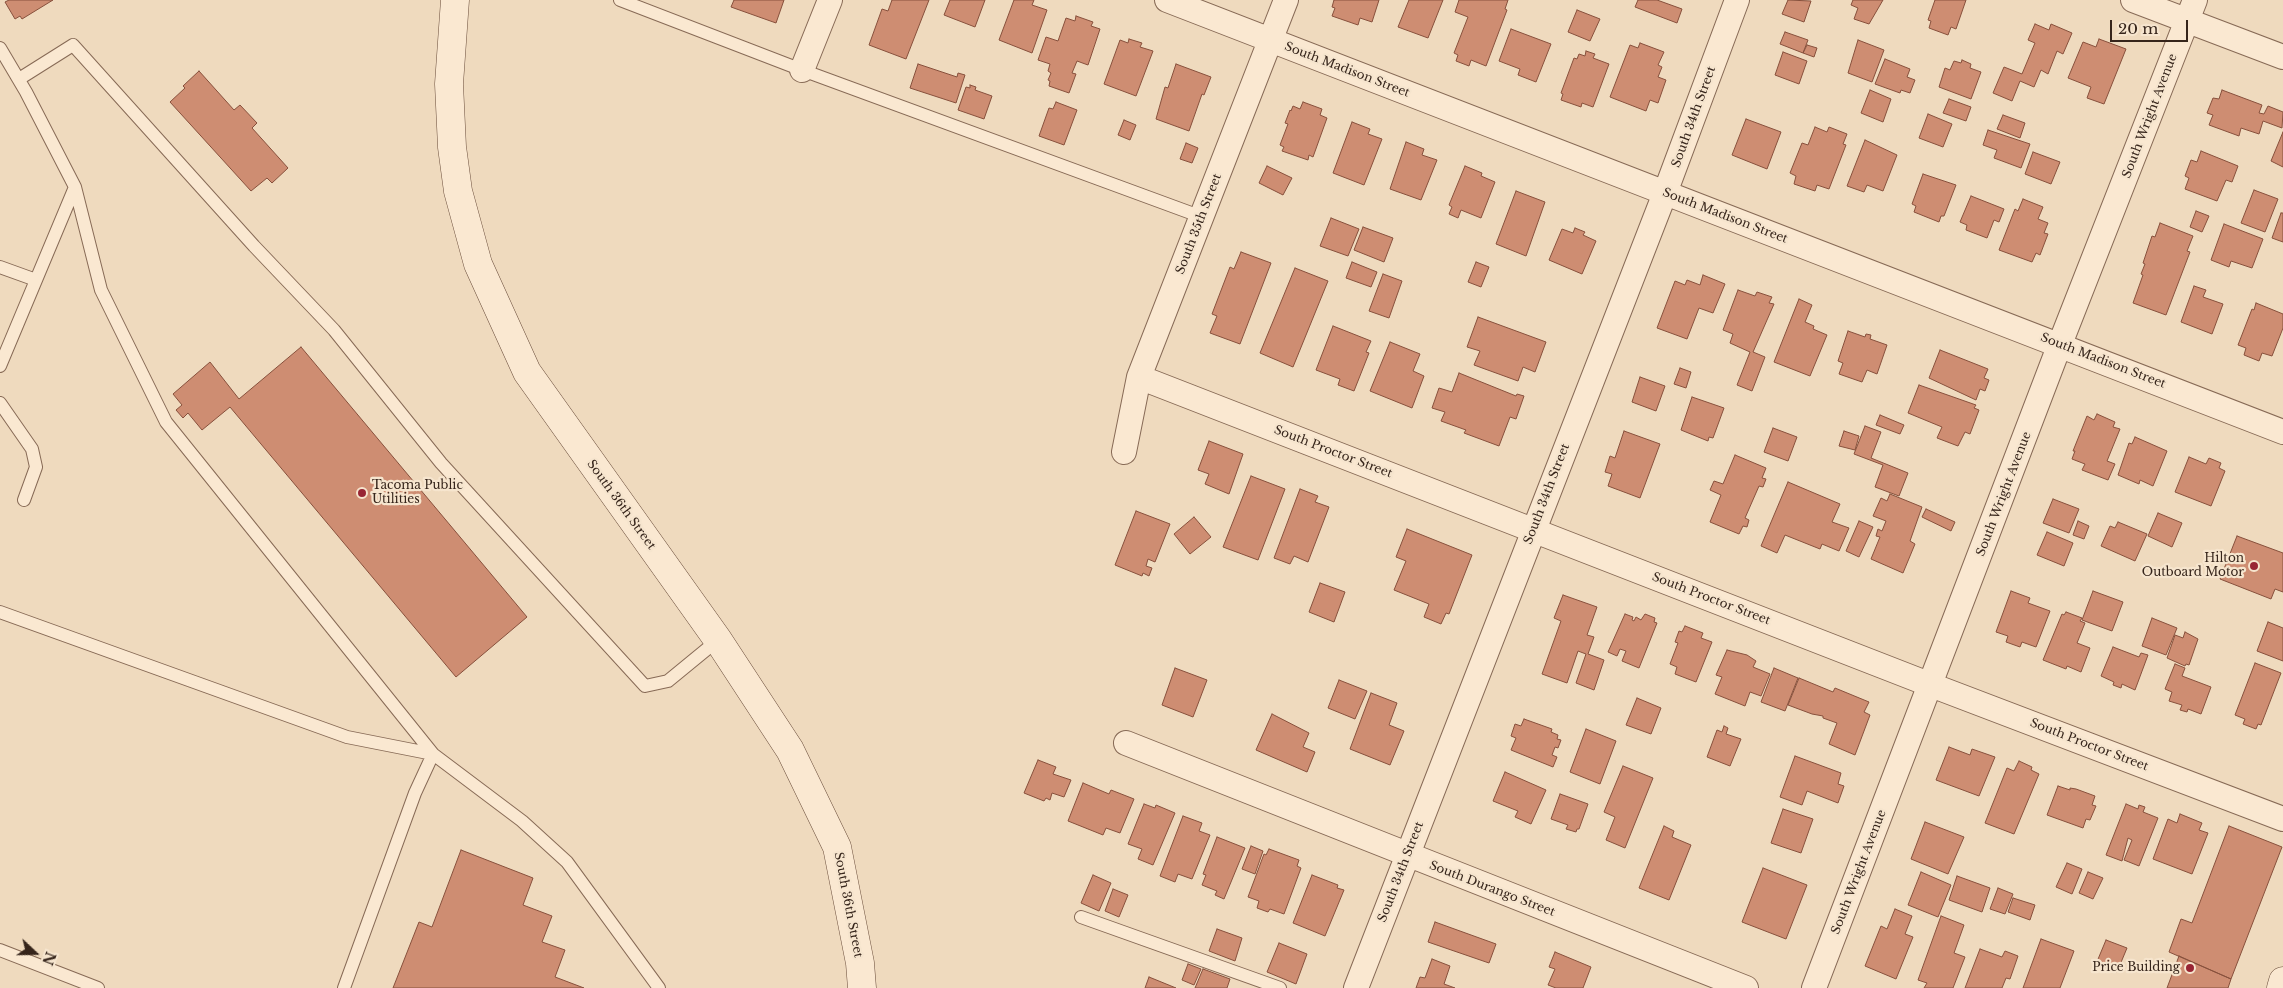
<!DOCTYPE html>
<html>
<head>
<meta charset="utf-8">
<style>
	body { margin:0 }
	#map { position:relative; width:2283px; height:988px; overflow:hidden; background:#efdabe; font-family:"Libre Baskerville",serif }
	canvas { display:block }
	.north { position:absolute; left:10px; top:928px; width:50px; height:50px; -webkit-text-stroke:4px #f6e5ce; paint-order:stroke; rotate:111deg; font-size:14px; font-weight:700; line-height:20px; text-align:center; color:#36251b }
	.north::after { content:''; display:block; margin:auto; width:18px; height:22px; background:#36251b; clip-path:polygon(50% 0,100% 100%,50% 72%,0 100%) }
	.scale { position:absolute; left:2110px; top:20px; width:78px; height:22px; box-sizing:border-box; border:2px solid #36251b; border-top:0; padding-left:6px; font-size:15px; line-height:18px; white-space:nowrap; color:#36251b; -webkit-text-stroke:4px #f6e5ce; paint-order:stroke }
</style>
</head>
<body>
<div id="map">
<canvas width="2283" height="988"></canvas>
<div class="north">N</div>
<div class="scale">20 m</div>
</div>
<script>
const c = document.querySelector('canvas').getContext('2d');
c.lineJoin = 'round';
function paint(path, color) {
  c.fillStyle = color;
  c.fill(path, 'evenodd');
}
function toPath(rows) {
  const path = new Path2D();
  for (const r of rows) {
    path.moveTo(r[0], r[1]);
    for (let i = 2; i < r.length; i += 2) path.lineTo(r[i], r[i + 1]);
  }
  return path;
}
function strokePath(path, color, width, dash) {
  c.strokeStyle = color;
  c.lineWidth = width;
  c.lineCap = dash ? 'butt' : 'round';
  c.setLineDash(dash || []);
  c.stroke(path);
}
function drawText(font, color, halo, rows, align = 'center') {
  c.font = font + ' "Libre Baskerville",serif';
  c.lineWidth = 4.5;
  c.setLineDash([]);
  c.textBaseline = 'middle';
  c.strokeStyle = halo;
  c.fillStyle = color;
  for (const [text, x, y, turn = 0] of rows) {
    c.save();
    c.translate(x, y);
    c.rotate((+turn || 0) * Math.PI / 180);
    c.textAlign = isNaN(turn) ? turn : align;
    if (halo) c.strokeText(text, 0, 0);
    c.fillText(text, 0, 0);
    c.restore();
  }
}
const building = toPath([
	[9,0,53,0,22,19,20,16,15,19,5,2,9,0],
	[734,0,784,0,776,23,731,7,734,0],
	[892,0,929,0,906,59,869,45,882,9,888,11,892,0],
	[950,0,985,0,975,27,944,15,950,0],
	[1014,0,1034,0,1032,5,1047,10,1032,53,999,40,1014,0],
	[1334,0,1379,0,1372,22,1360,18,1358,25,1332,16,1335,8,1332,7,1334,0],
	[1409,0,1443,0,1428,38,1398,27,1409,0],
	[1459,0,1508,0,1505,9,1507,10,1486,66,1471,60,1469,66,1456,61,1458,55,1454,53,1468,17,1455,12,1459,0],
	[1638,0,1657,0,1682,9,1677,23,1635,7,1638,0],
	[1788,0,1811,1,1804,22,1782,14,1788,0],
	[1853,0,1883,0,1869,24,1854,19,1858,8,1851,5,1853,0],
	[1935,0,1966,0,1956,29,1951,27,1948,35,1929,28,1931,21,1928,20,1935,0],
	[1577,10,1600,19,1590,41,1568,32,1577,10],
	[1076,16,1093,22,1091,26,1100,29,1088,65,1077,61,1072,73,1076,74,1069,93,1049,86,1050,81,1048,80,1051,73,1048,71,1050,64,1038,60,1046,37,1058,41,1066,18,1075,21,1076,16],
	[2035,24,2049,30,2051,24,2072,33,2063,54,2057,51,2048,74,2041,70,2034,87,2020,81,2012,101,1993,93,2004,67,2022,74,2035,43,2028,40,2035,24],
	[1511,29,1551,44,1536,82,1518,75,1520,69,1499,61,1511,29],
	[1785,32,1808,40,1803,53,1780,44,1785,32],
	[1129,39,1142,43,1140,47,1153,51,1136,96,1104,84,1120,40,1128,43,1129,39],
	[2099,39,2126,49,2104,104,2087,98,2091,87,2068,78,2083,42,2096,47,2099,39],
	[1858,40,1884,50,1872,82,1848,73,1858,40],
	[1640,43,1664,52,1658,65,1662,67,1658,77,1666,80,1658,103,1650,100,1646,111,1610,97,1630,45,1638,48,1640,43],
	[1807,45,1817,48,1814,57,1803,53,1807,45],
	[1586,51,1595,54,1593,58,1609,64,1593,107,1582,103,1581,107,1561,100,1563,94,1561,93,1574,58,1577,59,1579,54,1585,56,1586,51],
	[1783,52,1807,61,1799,84,1775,75,1783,52],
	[1885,59,1910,69,1907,77,1915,80,1910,93,1901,90,1900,93,1875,84,1885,59],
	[1962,60,1971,64,1970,68,1981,72,1971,99,1939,87,1945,68,1950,70,1954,61,1961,63,1962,60],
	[918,64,957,77,958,73,965,75,956,103,910,88,918,64],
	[1176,64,1211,77,1204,95,1202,94,1189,131,1156,119,1165,87,1168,88,1176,64],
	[199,71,234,110,240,105,257,123,252,128,288,168,272,183,267,178,251,191,170,102,185,88,183,86,199,71],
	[970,85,976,87,975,90,992,96,984,119,958,110,966,87,970,88,970,85],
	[1870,90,1891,99,1883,122,1861,113,1870,90],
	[2222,90,2262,105,2259,113,2264,114,2268,106,2283,112,2282,128,2263,121,2259,134,2241,128,2239,136,2209,125,2213,115,2207,113,2213,98,2219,99,2222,90],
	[1949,99,1971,107,1966,121,1943,113,1949,99],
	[1056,102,1077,110,1064,145,1039,136,1049,108,1053,109,1056,102],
	[1303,102,1322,109,1320,115,1327,118,1313,157,1309,155,1308,160,1282,151,1284,147,1280,145,1288,124,1285,123,1290,110,1291,111,1293,106,1300,109,1303,102],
	[1928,114,1952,124,1943,147,1919,138,1928,114],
	[2003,115,2025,123,2020,138,1997,129,2003,115],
	[1746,119,1781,132,1767,169,1732,155,1746,119],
	[1124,120,1136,125,1130,140,1118,135,1124,120],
	[1352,122,1370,129,1368,134,1382,139,1364,185,1333,173,1352,122],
	[1815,127,1827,132,1829,127,1847,134,1843,144,1846,145,1829,189,1817,185,1815,191,1794,184,1796,176,1790,173,1802,143,1808,145,1815,127],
	[1988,130,2030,144,2021,168,1994,158,1997,150,1983,145,1988,130],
	[2283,132,2283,167,2271,161,2283,132],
	[1865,140,1897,155,1883,191,1867,185,1864,192,1847,186,1865,140],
	[1406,142,1424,149,1422,155,1437,160,1421,200,1390,189,1406,142],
	[1186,143,1198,148,1192,163,1180,159,1186,143],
	[2201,151,2238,166,2232,182,2226,180,2217,201,2185,189,2189,178,2185,176,2191,160,2197,162,2201,151],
	[2033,152,2060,162,2051,184,2025,174,2033,152],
	[1267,166,1292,178,1283,195,1259,183,1267,166],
	[1465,166,1482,173,1481,176,1495,182,1481,218,1461,210,1458,218,1449,214,1452,207,1449,205,1465,166],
	[1923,174,1956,185,1944,216,1941,216,1939,222,1914,212,1916,206,1912,204,1923,174],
	[2254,190,2278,199,2265,232,2241,223,2254,190],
	[1516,191,1545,202,1526,256,1496,244,1516,191],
	[1971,196,2004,209,1999,222,1994,220,1987,238,1966,230,1967,225,1960,222,1971,196],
	[2023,199,2043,207,2038,219,2048,223,2044,233,2048,234,2040,255,2036,253,2032,262,1999,250,2015,209,2018,211,2023,199],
	[2196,211,2209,216,2202,232,2190,227,2196,211],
	[2281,213,2283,213,2283,242,2272,238,2281,213],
	[1331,218,1359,229,1348,256,1320,246,1331,218],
	[2160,223,2193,236,2187,251,2190,252,2166,315,2133,303,2143,275,2141,274,2145,264,2143,263,2152,236,2155,237,2160,223],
	[2224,224,2263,239,2252,268,2231,261,2229,267,2211,260,2224,224],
	[1363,227,1393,238,1384,262,1354,250,1363,227],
	[1575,228,1585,232,1583,235,1596,241,1582,274,1549,260,1562,229,1573,233,1575,228],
	[1241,252,1271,263,1240,344,1210,333,1217,316,1212,314,1230,267,1234,269,1241,252],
	[1352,262,1377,272,1371,287,1346,278,1352,262],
	[1476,262,1489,267,1481,287,1468,282,1476,262],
	[1295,268,1328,281,1293,367,1260,353,1295,268],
	[1383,274,1402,281,1389,318,1369,311,1383,274],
	[1703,275,1725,284,1713,313,1699,308,1687,339,1657,328,1675,281,1685,285,1687,280,1700,285,1703,275],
	[2194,286,2206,290,2203,297,2223,304,2212,334,2181,322,2194,286],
	[1738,290,1755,296,1757,292,1772,297,1769,303,1774,304,1753,352,1765,357,1752,391,1737,385,1750,352,1730,343,1733,334,1723,330,1738,290],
	[1799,299,1812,305,1805,322,1814,326,1813,329,1827,335,1810,376,1774,362,1799,299],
	[2256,303,2283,314,2283,328,2272,356,2262,353,2259,361,2244,355,2246,348,2238,345,2252,309,2254,310,2256,303],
	[1478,317,1546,342,1535,372,1523,367,1518,381,1474,365,1480,351,1467,347,1478,317],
	[1333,326,1371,341,1366,352,1369,353,1354,391,1338,385,1340,379,1316,370,1333,326],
	[1848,331,1865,337,1866,334,1871,335,1870,339,1887,345,1877,374,1867,370,1862,382,1839,374,1843,363,1838,361,1848,331],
	[1390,342,1420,354,1413,371,1424,376,1412,408,1370,391,1390,342],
	[301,347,527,617,456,677,230,407,202,430,188,413,183,418,176,410,182,405,173,394,210,362,239,399,301,347],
	[1940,350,1988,369,1984,378,1989,380,1985,391,1980,389,1976,400,1929,378,1940,350],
	[1680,368,1691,372,1686,388,1674,384,1680,368],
	[1459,373,1516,396,1517,394,1524,396,1516,419,1510,417,1499,446,1464,433,1466,430,1441,421,1445,412,1432,408,1439,388,1452,392,1459,373],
	[1640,377,1665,386,1656,411,1632,402,1640,377],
	[1919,385,1976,405,1974,408,1979,410,1970,434,1965,432,1958,446,1937,438,1942,427,1908,413,1919,385],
	[1692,397,1724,408,1713,438,1709,437,1708,441,1681,430,1692,397],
	[2097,414,2115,422,2113,427,2120,429,2107,461,2115,464,2108,480,2082,470,2085,464,2072,459,2075,451,2073,451,2087,416,2094,420,2097,414],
	[1880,415,1904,425,1900,434,1876,425,1880,415],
	[1865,426,1881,432,1871,458,1908,473,1899,496,1875,487,1883,465,1854,454,1865,426],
	[1773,428,1797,437,1788,461,1764,452,1773,428],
	[1624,431,1660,444,1640,498,1608,486,1612,474,1605,472,1610,456,1615,458,1624,431],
	[1844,431,1859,436,1855,450,1839,446,1844,431],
	[2135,437,2167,451,2153,486,2140,480,2139,484,2118,475,2129,443,2132,444,2135,437],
	[1209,441,1243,454,1229,494,1205,484,1209,474,1198,470,1209,441],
	[1735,455,1766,468,1762,478,1766,479,1763,487,1759,486,1745,518,1749,520,1747,527,1743,526,1739,534,1710,522,1721,495,1710,490,1714,481,1723,484,1735,455],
	[2189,457,2206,464,2209,458,2221,463,2219,468,2225,471,2211,506,2175,492,2189,457],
	[1251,476,1285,489,1258,560,1223,547,1251,476],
	[1788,482,1840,504,1832,522,1849,528,1839,551,1822,544,1820,549,1785,535,1777,553,1761,546,1788,482],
	[1300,489,1318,496,1315,502,1329,507,1308,562,1294,556,1290,564,1274,558,1300,489],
	[1890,494,1922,507,1910,541,1915,544,1903,573,1871,559,1880,537,1876,536,1878,529,1882,531,1886,521,1873,516,1881,498,1887,501,1890,494],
	[2053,499,2079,509,2069,533,2043,523,2053,499],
	[1926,509,1955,522,1951,531,1922,517,1926,509],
	[1136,511,1170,524,1155,562,1148,559,1146,566,1152,568,1149,576,1143,573,1142,576,1115,565,1136,511],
	[2158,513,2182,523,2172,547,2148,536,2158,513],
	[1194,517,1211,537,1190,554,1174,534,1194,517],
	[1859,521,1873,527,1859,557,1846,551,1859,521],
	[2078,521,2089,526,2084,539,2073,535,2078,521],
	[2118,522,2147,534,2135,561,2101,546,2110,526,2115,528,2118,522],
	[1407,529,1472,555,1449,614,1446,613,1441,624,1424,617,1429,604,1394,590,1406,561,1396,557,1407,529],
	[2047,532,2073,543,2064,566,2037,555,2047,532],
	[2237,536,2283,553,2283,592,2275,589,2271,599,2220,579,2237,536],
	[1320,583,1345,592,1334,622,1309,612,1320,583],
	[2011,591,2030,598,2028,603,2050,611,2036,647,2022,642,2020,647,2006,642,2008,636,1996,632,2011,591],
	[2093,591,2123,602,2112,631,2082,620,2093,591],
	[1563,595,1597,607,1587,635,1594,637,1588,654,1604,660,1594,690,1576,683,1586,654,1578,651,1567,683,1542,674,1561,621,1554,618,1563,595],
	[2066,612,2082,618,2080,621,2085,623,2077,643,2090,648,2081,672,2067,666,2066,669,2043,660,2062,614,2064,615,2066,612],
	[1625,614,1633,617,1632,620,1634,621,1636,617,1641,620,1645,614,1655,618,1654,622,1657,623,1639,668,1622,661,1626,651,1620,649,1617,656,1608,652,1625,614],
	[2152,618,2177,628,2166,655,2142,646,2152,618],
	[2268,622,2283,628,2283,661,2257,651,2268,622],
	[1685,626,1703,633,1701,638,1712,642,1696,682,1675,674,1677,667,1670,664,1678,643,1675,642,1679,631,1682,632,1685,626],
	[2185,632,2198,639,2189,665,2186,664,2185,666,2167,658,2175,635,2183,638,2185,632],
	[2113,647,2139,657,2141,653,2148,655,2135,690,2122,684,2121,688,2113,685,2114,682,2101,676,2113,647],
	[1727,650,1747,655,1756,661,1753,667,1770,674,1761,696,1750,692,1745,706,1715,694,1722,677,1716,675,1727,650],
	[2255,663,2281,673,2261,725,2258,724,2256,729,2243,724,2245,719,2235,715,2255,663],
	[2175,664,2185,668,2182,676,2211,687,2201,714,2188,709,2187,712,2180,710,2182,705,2169,701,2172,692,2165,689,2175,664],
	[1175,668,1207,680,1193,717,1162,705,1175,668],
	[1774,668,1798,678,1785,711,1761,702,1774,668],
	[1799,678,1833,692,1835,688,1869,702,1864,712,1870,715,1855,755,1829,744,1837,723,1823,718,1823,716,1812,714,1788,705,1799,678],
	[1339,680,1367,691,1355,719,1328,708,1339,680],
	[1371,693,1397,703,1389,725,1404,731,1390,765,1350,749,1371,693],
	[1637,698,1661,708,1651,734,1626,725,1637,698],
	[1272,714,1309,733,1303,747,1315,752,1307,772,1256,750,1272,714],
	[1524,719,1552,729,1551,732,1558,735,1557,739,1561,740,1558,748,1555,747,1552,755,1557,757,1553,767,1511,750,1516,738,1511,736,1515,724,1521,726,1524,719],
	[1724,726,1728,728,1726,734,1741,739,1730,766,1707,757,1717,730,1722,732,1724,726],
	[1586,729,1616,741,1600,784,1570,772,1586,729],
	[1949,747,1970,755,1972,749,1995,757,1979,796,1936,780,1949,747],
	[1795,756,1841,773,1838,784,1844,786,1838,803,1807,791,1802,805,1780,797,1795,756],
	[1038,760,1056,767,1053,774,1071,780,1064,797,1052,793,1050,800,1046,798,1044,801,1024,793,1038,760],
	[2019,761,2032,767,2031,770,2039,774,2014,834,1985,823,2007,768,2014,771,2019,761],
	[1623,766,1653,778,1625,848,1606,840,1615,817,1604,812,1623,766],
	[1505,772,1546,790,1531,824,1515,817,1518,811,1493,801,1505,772],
	[1083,783,1109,794,1111,790,1134,799,1120,833,1106,828,1103,835,1068,821,1083,783],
	[2058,786,2070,790,2070,788,2076,789,2095,796,2092,805,2096,806,2090,820,2086,819,2083,828,2047,815,2058,786],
	[1560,794,1588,804,1579,829,1577,829,1576,832,1566,829,1568,825,1551,819,1560,794],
	[1144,804,1155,808,1156,805,1175,813,1153,865,1138,859,1142,849,1128,844,1144,804],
	[2126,804,2138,809,2139,805,2145,807,2143,812,2158,818,2139,866,2124,860,2132,840,2128,838,2122,861,2106,855,2126,804],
	[1783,809,1813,819,1801,853,1771,843,1783,809],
	[2180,814,2202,823,2199,830,2208,833,2192,874,2153,859,2168,819,2177,823,2180,814],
	[1183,816,1202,823,1199,831,1210,835,1192,879,1178,874,1175,882,1160,876,1183,816],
	[1925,822,1964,837,1948,874,1911,859,1925,822],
	[1664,826,1674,831,1672,837,1691,845,1669,900,1639,888,1664,826],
	[2229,826,2282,847,2231,979,2169,952,2181,919,2192,923,2229,826],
	[1217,837,1245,848,1224,899,1215,895,1217,891,1202,885,1206,875,1203,874,1217,837],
	[1251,846,1263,851,1255,874,1242,869,1251,846],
	[1269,849,1299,860,1297,866,1301,868,1284,914,1270,909,1268,912,1257,908,1259,901,1248,897,1264,854,1266,855,1269,849],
	[461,850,533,878,523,905,552,916,542,942,565,950,555,977,584,988,393,988,419,922,432,927,461,850],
	[2067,863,2082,869,2072,894,2056,887,2067,863],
	[1763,868,1807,885,1786,939,1742,922,1763,868],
	[1921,872,1951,885,1938,917,1908,905,1921,872],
	[2088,872,2103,878,2093,899,2079,893,2088,872],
	[1093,875,1111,883,1099,911,1081,903,1093,875],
	[1312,875,1338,885,1337,888,1344,890,1325,936,1293,923,1312,875],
	[1957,876,1990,888,1982,912,1949,900,1957,876],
	[1998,888,2013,894,2005,914,1990,909,1998,888],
	[1113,889,1128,895,1119,917,1105,911,1113,889],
	[2013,898,2035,905,2030,920,2008,912,2013,898],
	[1895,909,1912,916,1905,934,1913,937,1896,979,1865,966,1881,926,1887,929,1895,909],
	[1941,916,1964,925,1954,953,1965,957,1953,988,1924,988,1927,983,1918,980,1941,916],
	[1435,922,1496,944,1489,963,1428,942,1435,922],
	[1217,929,1242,938,1235,961,1209,951,1217,929],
	[2041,939,2074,951,2060,988,2023,988,2041,939],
	[2106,940,2127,948,2117,972,2096,964,2106,940],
	[1279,943,1307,954,1296,984,1267,972,1279,943],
	[1980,949,2002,957,2005,951,2018,956,2010,979,2006,978,2002,988,1965,988,1980,949],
	[1555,952,1591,967,1583,988,1556,988,1548,985,1555,969,1549,967,1555,952],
	[2179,956,2231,979,2228,988,2167,988,2179,956],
	[1432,959,1450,966,1444,984,1455,988,1416,988,1420,977,1425,978,1432,959],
	[1188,964,1201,969,1194,985,1182,980,1188,964],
	[1203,969,1230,979,1227,988,1195,988,1203,969],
	[1149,977,1176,988,1145,988,1149,977]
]);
const lane = toPath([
	[620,0,802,70,1202,217],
	[0,48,26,92,75,187,101,290,166,422,433,754,522,821,567,862,659,988],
	[19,79,73,45,254,246,334,330,441,463,645,686,668,681,718,640],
	[0,267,36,280],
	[0,366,75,187],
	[0,403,32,449,36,467,24,500],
	[0,612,347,737,433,754],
	[1081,917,1280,988],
	[0,950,98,988],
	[344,988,415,793,433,754]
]);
const street = toPath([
	[1167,0,2283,432],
	[2133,0,2283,57],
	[802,70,830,0],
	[1139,377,1931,685,2283,819],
	[1124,452,1139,377,1286,0],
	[1126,743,1746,988],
	[1356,988,1665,193,1737,0],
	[1814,988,2060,344,2195,0]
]);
const secondary = toPath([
	[455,0,449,84,452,147,458,191,478,264,527,372,718,640,790,750,837,847,860,963,862,988],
	[2281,988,2283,981]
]);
const markers = [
	[362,493,5,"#982534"],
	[2254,566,5,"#982534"],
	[2190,968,5,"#982534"]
];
const streetNames = [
	["South Madison Street",1347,70,21],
	["South Wright Avenue",2150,116,-69],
	["South 34th Street",1694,117,-70],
	["South Madison Street",1725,216,21],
	["South 35th Street",1199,224,-69],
	["South Madison Street",2103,361,21],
	["South Proctor Street",1333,452,21],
	["South 34th Street",1547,494,-69],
	["South Wright Avenue",2004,494,-69],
	["South 36th Street",621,505,54],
	["South Proctor Street",1711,599,21],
	["South Proctor Street",2089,745,21],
	["South 34th Street",1401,872,-69],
	["South Wright Avenue",1859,872,-69],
	["South Durango Street",1492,889,21],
	["South 36th Street",848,905,79]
];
const poiNames = [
	["Tacoma Public",372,486,"left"],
	["Utilities",372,500,"left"],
	["Hilton",2244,559],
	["Outboard Motor",2244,573],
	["Price Building",2180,968]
];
paint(building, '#ce8d72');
strokePath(building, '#87503c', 1);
strokePath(lane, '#876a56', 14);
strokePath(street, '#876a56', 26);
strokePath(secondary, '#694c3a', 29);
strokePath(lane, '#fae8d1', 12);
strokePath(street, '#fae8d1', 24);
strokePath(secondary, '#fae8d1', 28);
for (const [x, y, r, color] of markers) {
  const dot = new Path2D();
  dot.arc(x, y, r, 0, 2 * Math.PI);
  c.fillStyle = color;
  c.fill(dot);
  strokePath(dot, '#f6e5ce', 2);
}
drawText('12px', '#36251b', '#f6e5ce', streetNames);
drawText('12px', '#36251b', '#f6e5ce', poiNames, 'right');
</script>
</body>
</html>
